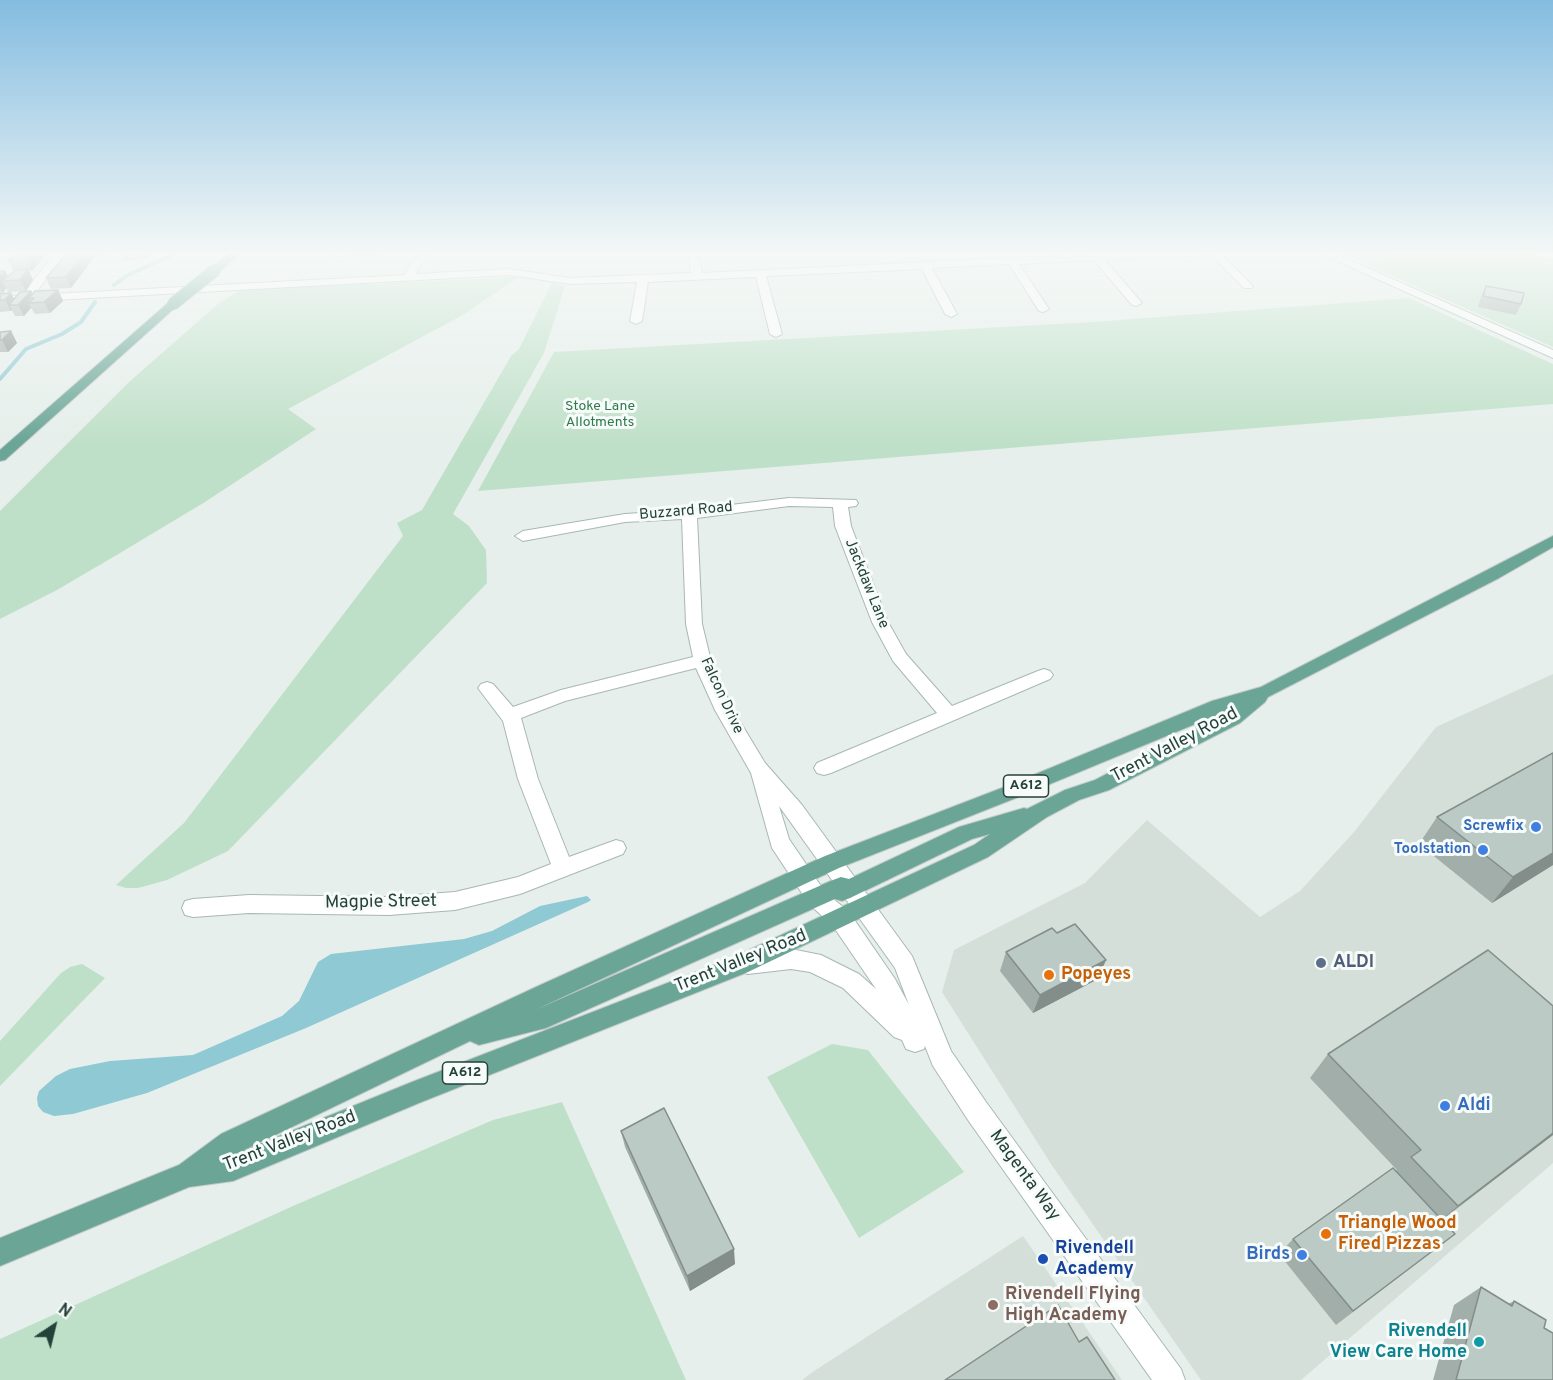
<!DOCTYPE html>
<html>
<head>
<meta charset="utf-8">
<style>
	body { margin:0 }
	#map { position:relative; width:1553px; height:1380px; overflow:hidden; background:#e6efeb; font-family:Overpass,sans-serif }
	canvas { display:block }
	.north { position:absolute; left:24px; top:1296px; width:60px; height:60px; -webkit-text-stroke:4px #f7fbf9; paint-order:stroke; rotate:35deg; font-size:16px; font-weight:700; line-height:24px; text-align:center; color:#24423a }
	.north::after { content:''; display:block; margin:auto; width:21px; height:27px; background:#24423a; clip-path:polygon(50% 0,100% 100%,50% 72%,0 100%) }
</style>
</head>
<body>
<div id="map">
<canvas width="1553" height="1380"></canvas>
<div class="north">N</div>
</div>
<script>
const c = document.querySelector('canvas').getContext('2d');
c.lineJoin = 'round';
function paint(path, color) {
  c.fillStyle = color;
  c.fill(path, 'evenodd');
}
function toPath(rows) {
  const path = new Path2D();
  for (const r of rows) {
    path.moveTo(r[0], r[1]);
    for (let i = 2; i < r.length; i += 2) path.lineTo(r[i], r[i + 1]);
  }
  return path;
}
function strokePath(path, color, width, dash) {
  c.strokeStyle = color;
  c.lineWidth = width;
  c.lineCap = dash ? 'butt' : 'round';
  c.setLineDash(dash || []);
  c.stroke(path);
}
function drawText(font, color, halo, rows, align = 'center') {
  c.font = font + ' Overpass,sans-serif';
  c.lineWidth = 6;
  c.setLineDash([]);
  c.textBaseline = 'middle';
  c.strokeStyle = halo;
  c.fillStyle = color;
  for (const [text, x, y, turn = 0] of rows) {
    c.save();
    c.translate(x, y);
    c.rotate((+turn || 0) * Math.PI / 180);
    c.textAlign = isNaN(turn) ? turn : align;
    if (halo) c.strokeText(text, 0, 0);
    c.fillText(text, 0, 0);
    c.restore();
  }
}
const built = toPath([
	[1336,251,1393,251,1372,267],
	[1553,674,1553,1163,1301,1380,1201,1380,1051,1164,942,992,954,950,1085,883,1147,820,1260,917,1300,891,1354,832,1436,727],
	[1023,1236,1122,1380,802,1380,811,1373]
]);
const green = toPath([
	[1393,251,1515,251,1553,258,1553,347,1372,267],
	[519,277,461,316,288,409,316,429,205,502,120,553,57,590,0,619,0,511,129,382,219,303,240,290],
	[552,283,565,286,544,353,453,514,469,526,486,550,487,583,228,851,167,880,138,888,126,888,116,885,184,823,403,536,397,523,422,510,511,356,519,349],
	[1409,298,1553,364,1553,404,478,491,554,352,1092,322],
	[82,964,105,978,0,1086,0,1041,61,973,70,967],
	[832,1044,868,1050,964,1172,859,1238,767,1077],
	[562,1102,686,1380,0,1380,0,1339,293,1206,493,1120]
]);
const water = toPath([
	[587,896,591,900,588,902,306,1028,147,1093,73,1114,54,1116,43,1112,38,1106,37,1098,39,1091,56,1076,70,1069,110,1061,193,1055,282,1016,299,1001,318,962,331,954,464,939,492,931,540,906]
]);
const stream = toPath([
	[114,285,126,276,180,251],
	[0,379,26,349,62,334,81,322,95,302]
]);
const minor = toPath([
	[57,251,112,251,107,254,70,256,65,254,34,295,405,275,409,265,422,251,433,251,418,268,416,274,509,269,570,278,691,273,688,251,698,251,702,273,1153,251,1225,251,1221,254,1253,286,1252,288,1244,288,1211,255,1105,260,1142,303,1136,306,1132,305,1094,260,1019,264,1049,309,1043,312,1039,311,1009,264,932,268,957,314,951,317,945,314,922,269,766,276,782,334,776,337,770,334,756,277,648,282,642,321,636,324,630,321,637,282,570,284,509,275,0,303,0,297,22,295,57,251],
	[329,251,389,251,384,254,333,256,329,255,329,251],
	[1315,251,1329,251,1553,350,1553,358,1315,251],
	[789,498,856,500,858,503,856,506,848,507,851,526,888,622,906,654,952,706,1038,671,1044,669,1050,671,1053,675,1050,679,831,773,824,775,817,773,814,768,817,763,937,713,893,661,872,622,835,526,833,507,789,506,697,518,702,624,711,661,733,710,765,763,802,805,912,956,951,1051,986,1102,1181,1369,1185,1380,1152,1380,968,1120,933,1066,925,1046,924,1049,915,1052,906,1049,902,1040,894,1037,843,988,810,972,791,969,748,974,740,971,737,964,740,957,791,949,821,955,859,974,876,989,833,926,809,904,772,848,751,773,715,710,696,668,565,701,521,718,538,779,569,857,616,840,623,842,626,848,623,854,520,894,455,910,389,915,249,913,193,917,185,915,182,908,185,901,193,899,249,895,389,897,455,892,518,877,551,864,518,779,503,721,478,688,481,684,487,682,493,684,513,707,561,690,693,657,686,624,682,519,625,522,523,541,515,536,523,531,625,514,689,510,789,498],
	[779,806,895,968,909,1005,895,979,849,912,825,892,789,839,779,806]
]);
const major = toPath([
	[232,251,244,251,219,272,211,272,211,268,232,251],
	[173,301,179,304,177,306,5,460,0,461,0,450,169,302,173,301],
	[1553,536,1553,547,1499,578,1268,697,1265,702,1240,723,1109,790,1079,800,1047,817,988,857,748,972,419,1103,233,1181,189,1187,0,1266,0,1238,179,1165,221,1134,536,987,825,856,1007,786,1212,701,1261,687,1553,536],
	[1234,708,1095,780,1065,790,1027,809,1024,808,959,827,849,879,841,877,833,880,535,1010,839,868,1021,796,1234,708],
	[990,834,974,845,732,958,412,1082,240,1152,470,1041,479,1045,546,1028,835,899,842,901,850,898,972,839,990,834]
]);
const majorBridge = toPath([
	[173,304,215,270]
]);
const wall = toPath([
	[49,251,32,271,29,271,33,280,26,291,8,292,6,288,3,293,0,293,0,271,5,271,8,276,14,272,8,261],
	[120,251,151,251,151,253,147,259,124,261],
	[96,255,71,288,51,289,46,278],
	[1486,286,1521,304,1516,315,1478,307,1481,297],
	[58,290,63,301,50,313,35,314,31,308,24,316,15,316,12,310,11,311,0,312,0,294,14,299,31,291,33,294],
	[11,331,17,343,8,352,0,352,0,332],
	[1437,817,1553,865,1492,903,1419,844],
	[1057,933,1098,979,1033,1013,1000,971,1006,952],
	[1328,1054,1553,1135,1442,1220,1455,1234,1336,1325,1279,1254,1293,1239,1397,1170,1310,1078],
	[621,1131,735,1264,690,1291,625,1147],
	[1481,1287,1508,1304,1514,1301,1544,1328,1553,1380,1433,1380,1454,1305]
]);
const shadedWall = toPath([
	[35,251,49,251,32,271,27,260],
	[86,251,94,251,96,255,71,288,66,277],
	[143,251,151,251,151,253,147,259],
	[28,269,33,280,26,291,20,280],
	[5,271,10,281,2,281,6,288,3,293,0,287,0,278],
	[58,290,63,301,50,313,44,302],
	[31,291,37,302,34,298,29,298,31,303,29,303,31,308,24,316,18,305],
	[11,293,17,304,9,305,12,310,11,311,5,300],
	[11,331,17,343,8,352,2,340],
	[1553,853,1553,865,1492,903,1513,877],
	[1106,960,1098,979,1033,1013,1040,995],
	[1553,1133,1553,1135,1433,1226,1458,1206],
	[734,1249,735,1264,690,1291,687,1276]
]);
const building = toPath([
	[17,251,35,251,27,260,8,261,17,251],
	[69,251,86,251,66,277,46,278,69,251],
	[28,269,20,280,2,281,16,270,28,269],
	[0,271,5,271,0,278,0,271],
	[1486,286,1524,293,1521,304,1483,296,1486,286],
	[58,290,44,302,29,303,34,298,29,298,35,291,58,290],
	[31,291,18,305,9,305,20,292,31,291],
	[11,293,5,300,0,300,0,294,11,293],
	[11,331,2,340,0,340,0,332,11,331],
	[1553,753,1553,853,1513,877,1437,817,1553,753],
	[1075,924,1106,960,1040,995,1006,952,1052,928,1057,933,1075,924],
	[1488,950,1553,1006,1553,1133,1458,1206,1411,1157,1421,1150,1328,1054,1488,950],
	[664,1108,734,1249,687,1276,621,1131,664,1108],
	[1393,1168,1455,1234,1353,1311,1293,1239,1393,1168],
	[1481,1287,1512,1306,1514,1301,1546,1320,1544,1328,1553,1333,1553,1380,1456,1380,1481,1287],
	[1058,1305,1079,1342,1087,1337,1115,1380,945,1380,1058,1305]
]);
const markers = [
	[1536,827,6,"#3f7fe0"],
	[1483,850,6,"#3f7fe0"],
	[1321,963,6,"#5c6f8a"],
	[1049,975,6,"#e8710a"],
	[1445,1106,6,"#3f7fe0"],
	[1326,1234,6,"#e8710a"],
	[1302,1255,6,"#3f7fe0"],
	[1043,1259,6,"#1a4fb4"],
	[993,1305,6,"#8d6e63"],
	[1479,1342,6,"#0f9aa8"]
];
const farParknames = [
	["Stoke Lane",600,407],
	["Allotments",600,423]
];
const shields = [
	[1026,786,45],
	[465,1073,45]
];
const shieldNames = [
	["A612",1026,786],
	["A612",465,1073]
];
const streetNames = [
	["Buzzard Road",686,512,-5],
	["Jackdaw Lane",866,584,68],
	["Falcon Drive",721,696,65]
];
const shopNames = [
	["Screwfix",1524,827],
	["Toolstation",1471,850]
];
const nearStreetnames = [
	["Trent Valley Road",1175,746,-28],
	["Magpie Street",381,903,-1],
	["Trent Valley Road",741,962,-22],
	["Trent Valley Road",290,1142,-21],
	["Magenta Way",1024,1176,54]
];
const nearServicenames = [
	["ALDI",1333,963]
];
const nearFoodnames = [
	["Popeyes",1061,975],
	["Triangle Wood",1338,1224],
	["Fired Pizzas",1338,1245]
];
const nearShopnames = [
	["Aldi",1457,1106],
	["Birds",1290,1255,"right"]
];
const nearTransitnames = [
	["Rivendell",1055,1249],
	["Academy",1055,1270]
];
const nearEducationnames = [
	["Rivendell Flying",1005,1295],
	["High Academy",1005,1316]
];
const nearCulturenames = [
	["Rivendell",1467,1332],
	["View Care Home",1467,1353]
];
paint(built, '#d4dfda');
paint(green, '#bfe0c8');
paint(water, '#8ec9d4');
strokePath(stream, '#8ec9d4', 4);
strokePath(minor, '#a8b8b2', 2);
strokePath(major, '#c2cac8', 2);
paint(minor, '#fff');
paint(major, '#6aa596');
strokePath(majorBridge, '#c2cac8', 14, []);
strokePath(majorBridge, '#6aa596', 12);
paint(wall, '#a1aea9');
paint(shadedWall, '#838d89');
paint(building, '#bbcac4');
strokePath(building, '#838d89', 1.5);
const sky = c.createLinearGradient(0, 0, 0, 444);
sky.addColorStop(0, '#84bce0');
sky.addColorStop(0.57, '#f4f8f6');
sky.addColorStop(1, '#f4f8f600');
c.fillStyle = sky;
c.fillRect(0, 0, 1553, 444);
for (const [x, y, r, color] of markers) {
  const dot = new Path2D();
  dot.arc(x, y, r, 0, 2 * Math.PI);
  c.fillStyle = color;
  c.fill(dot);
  strokePath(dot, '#f7fbf9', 2);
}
drawText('14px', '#2d7a4b', '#f7fbf9', farParknames);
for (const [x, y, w] of shields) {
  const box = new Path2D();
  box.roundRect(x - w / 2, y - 11, w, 22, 4.5);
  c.fillStyle = '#f7fbf9';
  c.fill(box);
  strokePath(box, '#24423a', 1.5);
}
drawText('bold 14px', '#24423a', null, shieldNames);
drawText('15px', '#24423a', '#f7fbf9', streetNames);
drawText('bold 15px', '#366cbe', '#f7fbf9', shopNames, 'right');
drawText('18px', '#24423a', '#f7fbf9', nearStreetnames);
drawText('bold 18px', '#4e5e75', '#f7fbf9', nearServicenames, 'left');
drawText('bold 18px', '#c56008', '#f7fbf9', nearFoodnames, 'left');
drawText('bold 18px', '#366cbe', '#f7fbf9', nearShopnames, 'left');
drawText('bold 18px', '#164399', '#f7fbf9', nearTransitnames, 'left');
drawText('bold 18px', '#785e54', '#f7fbf9', nearEducationnames, 'left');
drawText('bold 18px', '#0d838f', '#f7fbf9', nearCulturenames, 'right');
</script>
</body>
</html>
